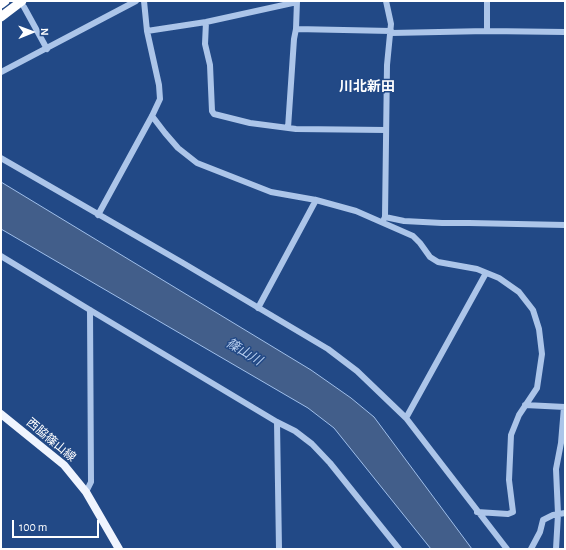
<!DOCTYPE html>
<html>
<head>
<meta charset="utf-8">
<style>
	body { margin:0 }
	#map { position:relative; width:566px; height:550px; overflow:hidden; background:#224986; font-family:"Alegreya Sans",sans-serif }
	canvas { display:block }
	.frame { position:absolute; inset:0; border:2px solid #fff; pointer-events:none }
	.north { position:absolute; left:12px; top:12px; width:40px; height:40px; -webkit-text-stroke:3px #224986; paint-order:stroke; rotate:89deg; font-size:11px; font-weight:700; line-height:16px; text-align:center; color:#fff }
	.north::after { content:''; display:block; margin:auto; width:14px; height:18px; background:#fff; clip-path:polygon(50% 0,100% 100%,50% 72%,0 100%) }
	.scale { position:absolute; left:12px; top:520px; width:87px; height:18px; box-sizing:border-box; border:2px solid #fff; border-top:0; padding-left:5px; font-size:12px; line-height:14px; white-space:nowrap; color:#fff; -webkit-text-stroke:3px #224986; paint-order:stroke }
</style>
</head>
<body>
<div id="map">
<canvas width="566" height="550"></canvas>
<div class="frame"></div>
<div class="north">N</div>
<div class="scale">100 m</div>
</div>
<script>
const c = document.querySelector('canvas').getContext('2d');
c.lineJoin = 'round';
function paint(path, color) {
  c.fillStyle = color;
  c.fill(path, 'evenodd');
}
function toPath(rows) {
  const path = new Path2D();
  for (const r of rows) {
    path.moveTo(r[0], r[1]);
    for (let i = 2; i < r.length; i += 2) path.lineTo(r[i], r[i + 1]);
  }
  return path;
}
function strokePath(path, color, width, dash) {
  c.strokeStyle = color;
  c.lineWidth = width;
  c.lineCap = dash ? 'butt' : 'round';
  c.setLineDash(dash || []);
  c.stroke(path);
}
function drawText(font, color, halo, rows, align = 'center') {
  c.font = font + ' "Alegreya Sans","Noto Sans JP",sans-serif';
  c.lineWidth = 3;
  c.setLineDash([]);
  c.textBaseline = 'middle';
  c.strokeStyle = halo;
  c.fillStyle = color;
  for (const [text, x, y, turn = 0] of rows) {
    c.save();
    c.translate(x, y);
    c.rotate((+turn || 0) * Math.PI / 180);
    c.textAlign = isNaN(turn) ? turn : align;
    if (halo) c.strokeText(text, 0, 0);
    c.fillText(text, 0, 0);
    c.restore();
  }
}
const water = toPath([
	[1,182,311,370,351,398,374,417,472,549,431,549,334,428,308,408,1,229,1,182]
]);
const minor = toPath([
	[24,7,47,49],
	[206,22,205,44,210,65,212,111,214,114,250,123,296,129,386,130],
	[296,29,391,31],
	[147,31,206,22,297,2],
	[487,31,487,1],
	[391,33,487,31,565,32],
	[1,72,136,1],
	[152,116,165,133,178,148,197,163,271,192,316,200,356,211,413,236,420,243,430,257,438,262,477,269,499,278,519,292,533,310,539,329,542,354,537,388,519,415,511,435,509,480,513,512,508,514,477,512],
	[288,128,294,39,296,29,297,1],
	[1,158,183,263,328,349,357,371,406,418,507,549],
	[98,215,152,116,160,99,159,85,147,31,144,1],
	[385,217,404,221,442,223,469,223,565,225],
	[383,221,385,217,387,65,391,24,386,1],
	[1,256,90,310,277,422,295,431,312,444,330,463,399,549],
	[258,308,316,200],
	[525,405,565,407],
	[406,418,486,273],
	[277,422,279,549],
	[86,492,91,482,90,310],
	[531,549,540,532,543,520,553,515,565,513],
	[556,549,558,514,556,469,561,443,564,407]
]);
const major = toPath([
	[1,414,64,465,86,492,119,549]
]);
const highway = toPath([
	[1,4,5,1],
	[1,17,22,1]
]);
const streetNames = [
	["西脇篠山線",51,440,40]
];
const waterNames = [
	["篠山川",244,352,31]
];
const quarterNames = [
	["川北新田",367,87]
];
paint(water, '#425e8a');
strokePath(water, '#a0bfea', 1);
strokePath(minor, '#acc5e9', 6);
strokePath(major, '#eff4fe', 8);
strokePath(highway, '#fff', 9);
drawText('12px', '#fff', '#224986', streetNames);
drawText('italic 13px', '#b8cff0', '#224986', waterNames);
drawText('bold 14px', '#fff', '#224986', quarterNames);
</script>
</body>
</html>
